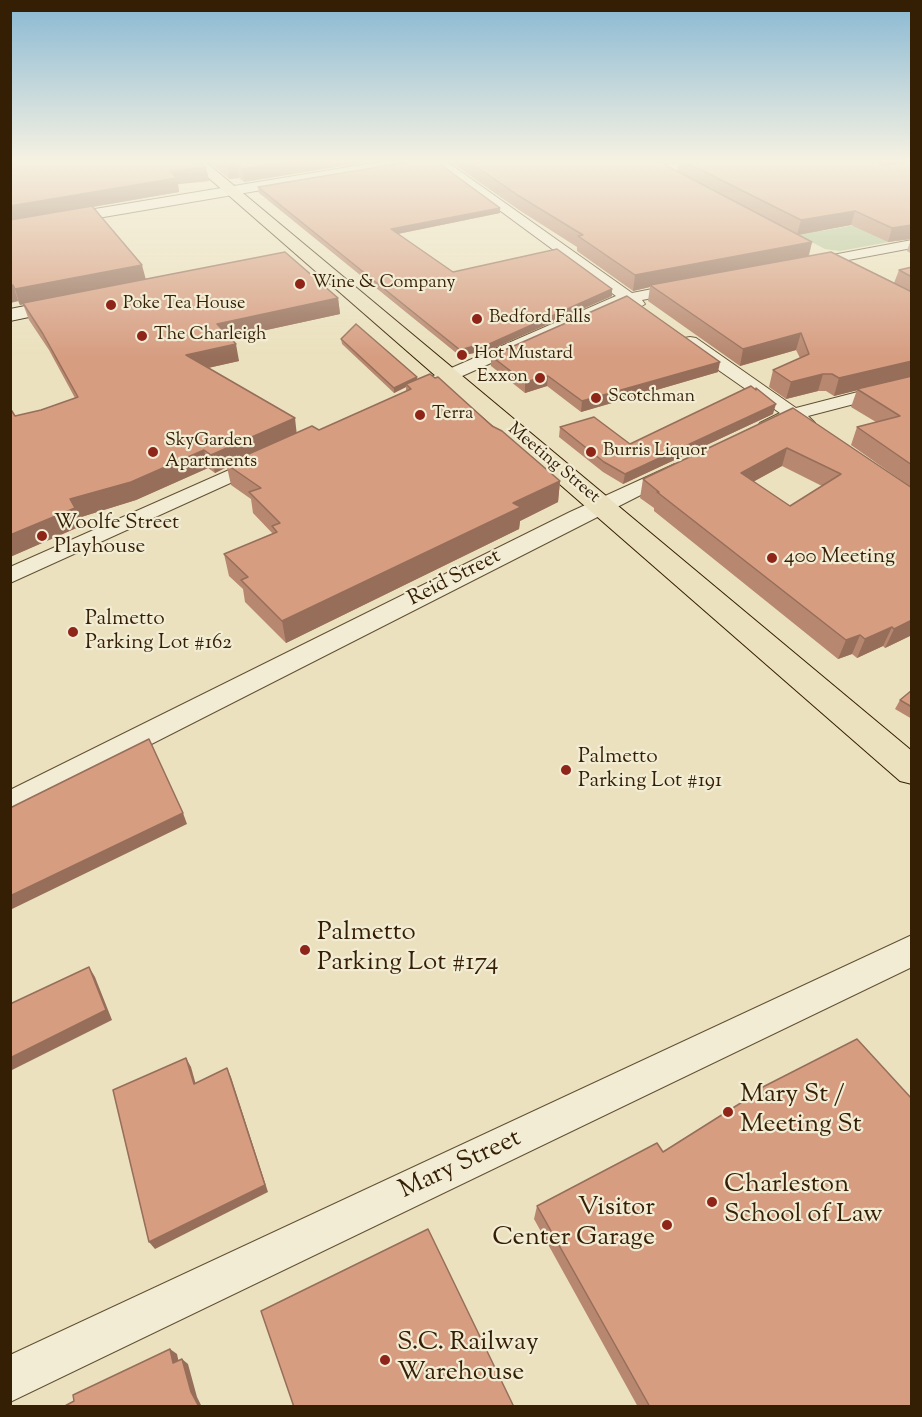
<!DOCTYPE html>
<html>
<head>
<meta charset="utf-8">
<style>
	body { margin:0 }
	#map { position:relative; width:922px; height:1417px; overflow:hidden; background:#ebe1be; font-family:"Sorts Mill Goudy",serif }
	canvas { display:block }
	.frame { position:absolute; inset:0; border:12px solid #341f04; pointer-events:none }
</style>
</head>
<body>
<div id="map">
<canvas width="922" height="1417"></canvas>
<div class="frame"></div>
</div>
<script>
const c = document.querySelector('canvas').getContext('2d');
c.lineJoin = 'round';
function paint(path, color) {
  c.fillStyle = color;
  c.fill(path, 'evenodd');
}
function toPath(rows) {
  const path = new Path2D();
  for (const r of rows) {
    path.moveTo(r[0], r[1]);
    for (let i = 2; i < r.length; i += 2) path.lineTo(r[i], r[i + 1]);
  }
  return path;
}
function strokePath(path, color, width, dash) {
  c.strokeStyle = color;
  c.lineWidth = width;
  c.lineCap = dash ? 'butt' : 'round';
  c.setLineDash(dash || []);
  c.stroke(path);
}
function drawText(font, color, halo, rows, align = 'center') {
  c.font = font + ' "Sorts Mill Goudy",serif';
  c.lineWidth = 4.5;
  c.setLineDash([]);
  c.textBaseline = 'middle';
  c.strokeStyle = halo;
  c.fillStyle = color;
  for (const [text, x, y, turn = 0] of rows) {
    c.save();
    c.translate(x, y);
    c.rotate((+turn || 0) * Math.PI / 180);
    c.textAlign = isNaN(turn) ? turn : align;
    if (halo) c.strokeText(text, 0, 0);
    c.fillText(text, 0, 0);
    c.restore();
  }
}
const green = toPath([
	[860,224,911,238,840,251,825,249,779,225,815,227,822,231]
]);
const minor = toPath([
	[430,159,443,159,632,293,683,283,691,288,688,291,642,300,645,304,637,309,622,304,429,391,417,391,414,387,417,383,616,296,430,159],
	[709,159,739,159,733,162,658,173,652,169,658,165,709,159],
	[912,240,912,248,806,268,799,264,806,260,912,240],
	[690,337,696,338,796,408,912,378,912,389,808,416,815,423,813,427,799,427,792,422,767,433,760,431,757,427,760,423,780,413,684,346,682,342,684,338,690,337],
	[263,455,270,457,273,461,270,465,10,583,10,567,263,455],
	[675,464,682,466,685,470,682,474,10,816,10,790,570,512,675,464],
	[912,935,912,967,10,1402,10,1355,912,935]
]);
const tertiary = toPath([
	[397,159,427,159,420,163,10,233,10,223,397,159]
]);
const secondary = toPath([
	[70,297,77,299,79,303,77,307,10,321,10,309,70,297]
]);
const primary = toPath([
	[187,159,202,159,912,751,912,784,900,781,187,159]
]);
const wall = toPath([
	[10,159,206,167,209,181,178,184,179,192,93,207,145,280,338,298,340,314,230,338,239,361,208,368,297,433,319,430,406,391,406,387,394,393,342,344,341,339,417,380,492,426,560,481,558,502,520,521,519,529,286,643,245,602,243,589,229,576,224,554,273,534,253,513,251,499,231,485,227,467,215,473,208,468,136,500,78,518,81,526,10,557,10,408,15,416,41,410,75,398,49,350,29,320,23,304,20,305,18,301,10,303],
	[205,159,385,159,244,182,239,178,229,179],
	[446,159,912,159,912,254,907,251,911,239,888,242,851,225,798,235,812,242,809,256,894,283,899,270,912,267,912,488,851,445,857,427,876,422,851,407,857,390,834,396,826,391,818,391,786,399,769,387,773,370,800,358,796,350,740,366,648,301,650,287,633,291,577,251,577,247,519,210],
	[679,160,677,171,662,162],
	[420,160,500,213,398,234,453,272,612,296,478,355,474,353,460,356,259,193,258,187],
	[491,356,718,372,581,412,547,386,525,393,491,366],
	[793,408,912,489,912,635,885,648,883,646,857,658,852,654,838,659,654,511,654,508,640,498,643,479],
	[782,466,822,486,790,506,753,482],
	[773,414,623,484,603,472,559,437,560,427,630,444],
	[912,690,912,719,895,709,900,700],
	[753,1092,912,1407,638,1407,534,1219,537,1206,663,1152,751,1096]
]);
const shadedWall = toPath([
	[304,159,385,159,244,182,242,169],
	[660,159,693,159,679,159,679,160,659,163],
	[877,159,912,159,912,162,871,174,875,160],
	[237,164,239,178,229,179,227,165],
	[206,167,209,181,178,184,179,192,10,221,10,206,170,171],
	[500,208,500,213,392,235,391,229],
	[855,211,851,225,797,235,801,220],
	[912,225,911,239,888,242,892,228],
	[812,242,808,257,650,285,650,287,633,291,635,275],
	[142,265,146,280,20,305,15,289],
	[13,285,18,301,10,303,10,286],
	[612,289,612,296,478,355,478,349],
	[338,298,340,314,220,340,217,324],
	[801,333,796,350,740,366,743,349],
	[236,344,239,361,190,372,186,355],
	[474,346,474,353,460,356,460,350],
	[912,361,912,377,834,396,839,378],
	[720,362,718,372,581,412,582,401],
	[823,374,818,391,786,399,791,382],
	[548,376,547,386,525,393,525,382],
	[417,377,417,382,406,384,406,387,394,393,394,388],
	[776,404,773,414,623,484,625,474],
	[295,418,297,436,226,464,227,467,215,473,211,455],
	[787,448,782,466,736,491,741,473],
	[204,450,208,468,136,500,78,518,81,526,10,557,10,535,70,499],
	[560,481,558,502,520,521,519,529,286,643,282,621,513,503],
	[912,620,912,635,885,648,894,629],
	[892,627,883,646,857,658,865,639],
	[860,635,852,654,838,659,846,640],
	[183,813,187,824,10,910,10,896],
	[89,967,95,977,112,1020,10,1071,10,1058],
	[186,1058,191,1067,198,1092,194,1084],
	[227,1068,231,1077,268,1192,155,1249,149,1242],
	[170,1349,177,1354,180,1368,173,1363],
	[182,1359,188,1364,197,1397,202,1407,199,1407,191,1392]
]);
const building = toPath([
	[10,159,196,159,206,167,170,171,177,178,10,206,10,159],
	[219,159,304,159,242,169,237,164,227,165,219,159],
	[422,159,433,159,500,208,391,229,453,272,557,249,612,289,478,349,474,346,460,350,258,187,420,160,422,159],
	[465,159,654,159,812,242,635,275,578,236,583,235,519,196,465,159],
	[679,159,877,159,875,160,883,166,912,161,912,225,892,228,855,211,801,220,679,159],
	[92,206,142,265,15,289,13,285,10,286,10,220,92,206],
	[285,252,338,298,217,324,236,344,186,355,295,418,211,455,204,450,131,482,70,499,75,508,10,535,10,408,15,416,41,410,78,397,43,334,23,303,285,252],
	[831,252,912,292,912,361,839,378,832,374,823,374,791,382,773,370,809,354,801,333,743,349,650,285,831,252],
	[912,267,912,277,899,270,912,267],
	[627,296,720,362,582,401,548,376,525,382,491,356,627,296],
	[356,324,417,377,394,388,341,339,356,324],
	[430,374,435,378,438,377,492,426,502,431,560,481,513,503,521,507,282,621,241,580,248,577,224,554,277,532,272,526,280,523,249,492,261,488,226,464,312,426,319,430,411,389,406,384,430,374],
	[912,376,912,465,857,427,900,416,857,389,912,376],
	[751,386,756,390,756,388,776,404,625,474,604,462,560,427,594,417,630,444,751,386],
	[793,408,912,488,912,620,894,629,892,627,865,639,860,635,846,640,657,492,659,492,643,479,793,408],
	[787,448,841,474,790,506,741,473,787,448],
	[912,690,912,707,900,700,912,690],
	[149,739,183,813,10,896,10,808,149,739],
	[89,967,106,1010,10,1058,10,1004,89,967],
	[857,1039,912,1099,912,1407,650,1407,537,1206,657,1143,663,1152,755,1094,753,1092,857,1039],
	[186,1058,194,1084,227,1068,265,1185,149,1242,113,1090,186,1058],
	[428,1229,514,1407,294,1407,261,1311,428,1229],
	[170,1349,173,1363,182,1359,191,1392,199,1407,63,1407,74,1401,73,1395,170,1349]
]);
const markers = [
	[300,284,6,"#8f2418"],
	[111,305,6,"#8f2418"],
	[477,319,6,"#8f2418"],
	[142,336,6,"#8f2418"],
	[462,355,6,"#8f2418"],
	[540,378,6,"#8f2418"],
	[596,398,6,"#8f2418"],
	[420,415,6,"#8f2418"],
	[153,452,6,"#8f2418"],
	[591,452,6,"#8f2418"],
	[42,536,6,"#8f2418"],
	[772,558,6,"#8f2418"],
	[73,632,6,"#8f2418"],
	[566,770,6,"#8f2418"],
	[305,950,6,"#8f2418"],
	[728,1112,6,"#8f2418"],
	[712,1202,6,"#8f2418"],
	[667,1225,6,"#8f2418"],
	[385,1360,6,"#8f2418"]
];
const farPoinames = [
	["Wine & Company",312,284],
	["Poke Tea House",123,305],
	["Bedford Falls",489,319],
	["The Charleigh",154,336],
	["Hot Mustard",474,355],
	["Exxon",528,378,"right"],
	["Scotchman",608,398],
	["Terra",432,415],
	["SkyGarden",165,442],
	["Apartments",165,463],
	["Burris Liquor",603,452]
];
const farStreetnames = [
	["Meeting Street",553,464,40]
];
const poiNames = [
	["Woolfe Street",54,524],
	["Playhouse",54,548],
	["400 Meeting",784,558],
	["Palmetto",85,620],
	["Parking Lot #162",85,644],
	["Palmetto",578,758],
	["Parking Lot #191",578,782]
];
const streetNames = [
	["Reid Street",455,579,-27]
];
const nearPoinames = [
	["Palmetto",317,935],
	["Parking Lot #174",317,965],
	["Mary St /",740,1097],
	["Meeting St",740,1127],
	["Charleston",724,1187],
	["School of Law",724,1217],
	["Visitor",655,1210,"right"],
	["Center Garage",655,1240,"right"],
	["S.C. Railway",397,1345],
	["Warehouse",397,1375]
];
const nearStreetnames = [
	["Mary Street",461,1166,-25]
];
paint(green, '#b2c496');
strokePath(minor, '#625032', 2);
strokePath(tertiary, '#625032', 2);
strokePath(secondary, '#341f04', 2);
strokePath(primary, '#341f04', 2);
paint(minor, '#f2ecd5');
paint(tertiary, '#f2ecd5');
paint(secondary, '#f2ecd5');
paint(primary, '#ebe1be');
paint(wall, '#b8876f');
paint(shadedWall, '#966e5a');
paint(building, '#d69d81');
strokePath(building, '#966e5a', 1.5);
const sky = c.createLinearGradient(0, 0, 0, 357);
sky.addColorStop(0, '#88b8d3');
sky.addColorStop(0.45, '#f6f2e2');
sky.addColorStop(1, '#f6f2e200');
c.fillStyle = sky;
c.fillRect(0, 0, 922, 357);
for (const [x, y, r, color] of markers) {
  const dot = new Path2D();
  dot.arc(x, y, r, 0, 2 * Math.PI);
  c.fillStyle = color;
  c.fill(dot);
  strokePath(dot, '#f2ecd5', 2);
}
drawText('18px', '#341f04', '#f2ecd5', farPoinames, 'left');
drawText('18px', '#341f04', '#f2ecd5', farStreetnames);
drawText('21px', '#341f04', '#f2ecd5', poiNames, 'left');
drawText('21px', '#341f04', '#f2ecd5', streetNames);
drawText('26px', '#341f04', '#f2ecd5', nearPoinames, 'left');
drawText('26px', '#341f04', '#f2ecd5', nearStreetnames);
</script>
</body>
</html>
